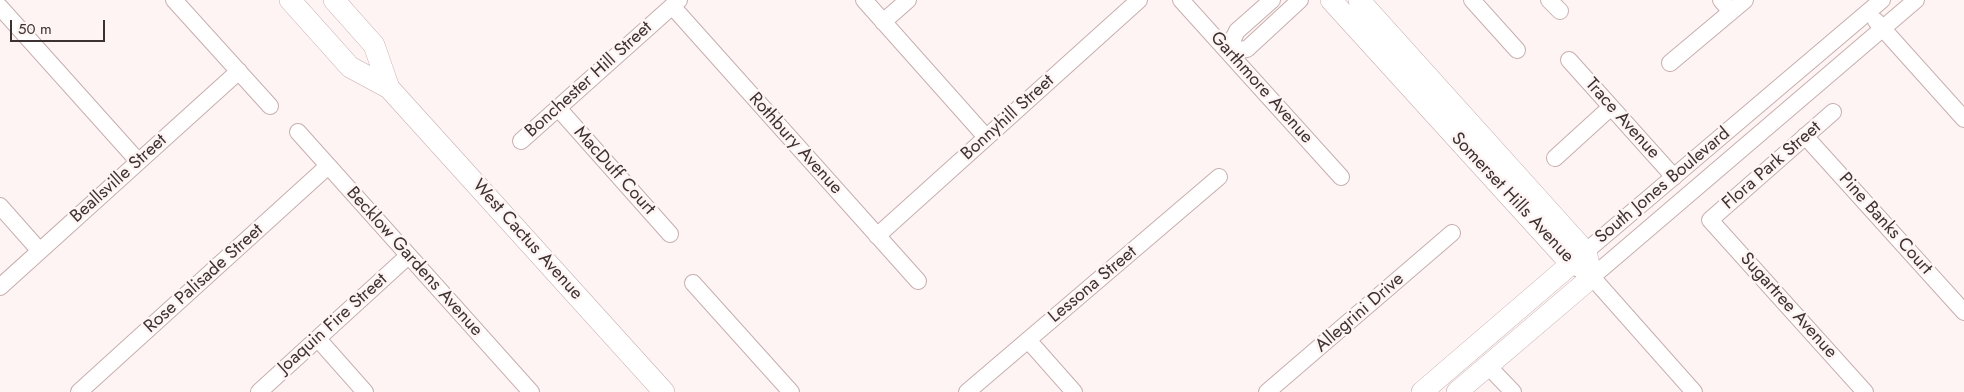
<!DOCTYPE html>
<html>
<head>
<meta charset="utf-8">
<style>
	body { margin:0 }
	#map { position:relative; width:1964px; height:392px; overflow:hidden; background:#fff4f4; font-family:Jost,sans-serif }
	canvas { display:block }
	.scale { position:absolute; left:10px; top:20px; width:95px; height:22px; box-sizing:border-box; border:2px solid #3c3232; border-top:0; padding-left:6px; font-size:15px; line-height:18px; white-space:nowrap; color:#3c3232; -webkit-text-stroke:4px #fff4f4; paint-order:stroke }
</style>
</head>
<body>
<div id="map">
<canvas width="1964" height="392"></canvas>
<div class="scale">50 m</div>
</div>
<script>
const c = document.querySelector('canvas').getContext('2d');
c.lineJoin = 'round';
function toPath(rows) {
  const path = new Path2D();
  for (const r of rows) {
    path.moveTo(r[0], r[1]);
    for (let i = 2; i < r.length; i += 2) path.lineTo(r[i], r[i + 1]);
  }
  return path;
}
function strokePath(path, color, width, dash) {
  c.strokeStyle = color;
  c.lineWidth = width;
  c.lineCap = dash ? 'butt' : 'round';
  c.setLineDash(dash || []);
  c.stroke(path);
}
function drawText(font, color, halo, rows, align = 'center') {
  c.font = font + ' Jost,sans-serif';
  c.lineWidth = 5;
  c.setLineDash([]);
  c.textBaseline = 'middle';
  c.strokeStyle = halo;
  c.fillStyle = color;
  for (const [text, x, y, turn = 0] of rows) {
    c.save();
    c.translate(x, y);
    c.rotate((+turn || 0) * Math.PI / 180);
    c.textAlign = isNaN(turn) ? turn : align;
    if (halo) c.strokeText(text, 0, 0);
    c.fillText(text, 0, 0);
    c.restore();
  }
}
const minor = toPath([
	[174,0,270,106],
	[864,0,986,137],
	[1181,0,1341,177],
	[1472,0,1517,50],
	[1549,0,1560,11],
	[1721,0,1731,12],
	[672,6,918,281],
	[0,7,138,161],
	[1876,21,1964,119],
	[883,22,908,0],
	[1227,51,1247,49,1300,0],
	[1227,51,1237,31,1272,0],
	[1569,60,1674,177],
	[1670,63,1745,0],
	[558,108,670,234],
	[1833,112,1710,220,1865,392],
	[298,132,531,392],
	[1805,136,1964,312],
	[521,141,679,0],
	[1555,158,1611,107],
	[0,206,39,250],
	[877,236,1139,0],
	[1592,277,1916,0],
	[693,283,791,392],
	[0,287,239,71],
	[318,339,365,392],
	[1028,340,1074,392],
	[1488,366,1513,392],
	[79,392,328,166],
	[259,392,408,256],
	[967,392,1219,177],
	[1267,392,1452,233],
	[1694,392,1592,277,1571,264,1882,0]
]);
const major = toPath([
	[290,0,350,67,389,88,664,392],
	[334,0,374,45,389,88],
	[1331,0,1571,264,1422,392],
	[1359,0,1586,252,1592,277,1457,392]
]);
const streetNames = [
	["Bonchester Hill Street",589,80,-42],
	["Garthmore Avenue",1261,88,48],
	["Bonnyhill Street",1008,118,-42],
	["Trace Avenue",1622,119,48],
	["Rothbury Avenue",795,144,48],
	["Flora Park Street",1772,166,-41],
	["MacDuff Court",614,171,48],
	["Beallsville Street",119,179,-42],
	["South Jones Boulevard",1663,186,-40],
	["Somerset Hills Avenue",1512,198,47],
	["Pine Banks Court",1885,224,48],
	["West Cactus Avenue",527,240,48],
	["Becklow Gardens Avenue",414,262,48],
	["Rose Palisade Street",204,279,-42],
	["Lessona Street",1093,285,-40],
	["Sugartree Avenue",1788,306,48],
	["Allegrini Drive",1360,313,-41],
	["Joaquin Fire Street",333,324,-42]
];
strokePath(minor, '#c7aeae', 18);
strokePath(major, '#c7aeae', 22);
strokePath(minor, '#fff', 16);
strokePath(major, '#fff', 21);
drawText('18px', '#3c3232', '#fff4f4', streetNames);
</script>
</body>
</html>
